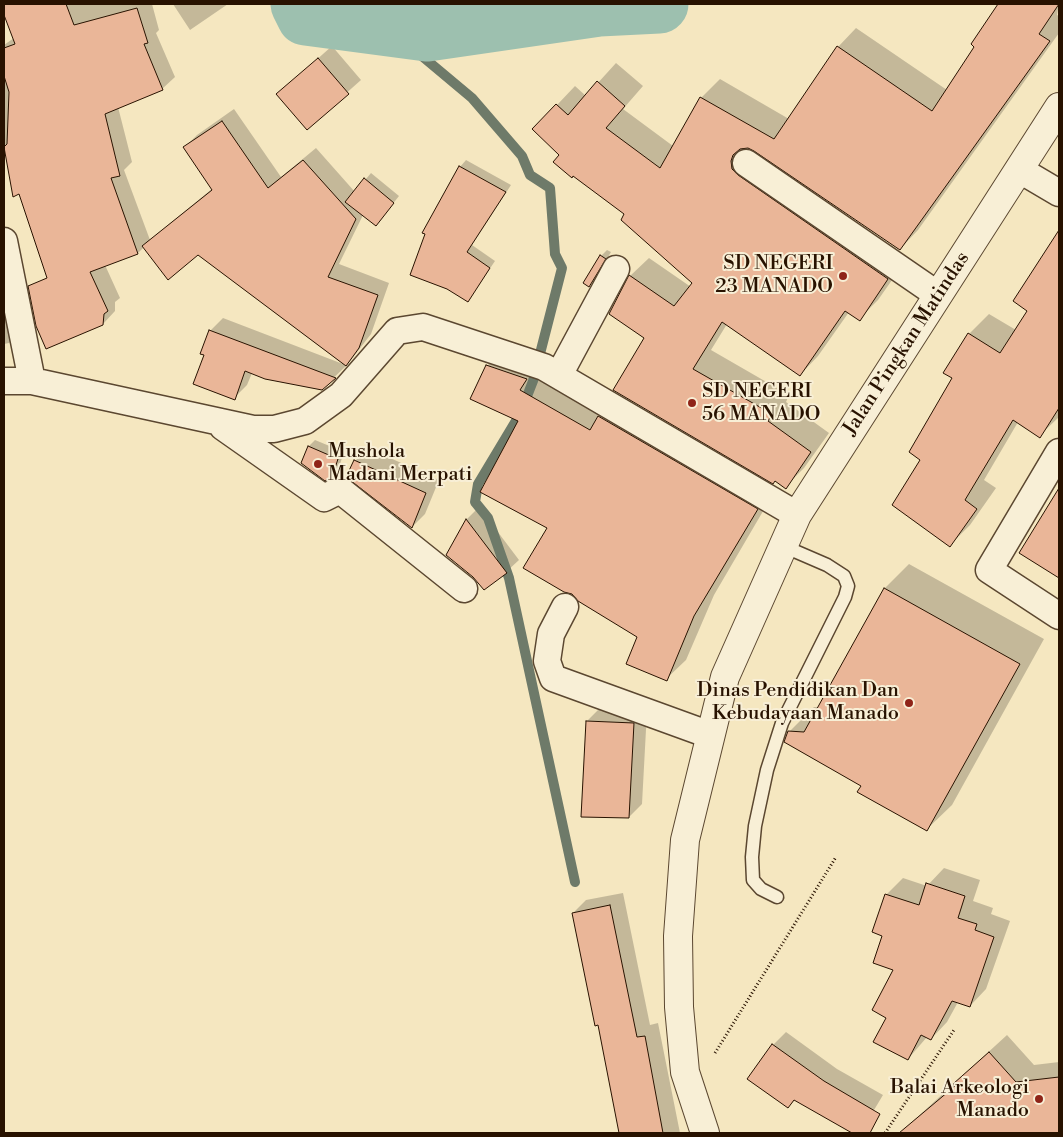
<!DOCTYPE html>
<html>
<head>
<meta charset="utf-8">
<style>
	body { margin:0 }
	#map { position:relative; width:1063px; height:1137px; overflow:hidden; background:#f5e7c0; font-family:"Libre Bodoni",serif }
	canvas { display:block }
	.frame { position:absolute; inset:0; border:5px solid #281200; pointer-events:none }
</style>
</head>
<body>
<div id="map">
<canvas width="1063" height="1137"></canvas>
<div class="frame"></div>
</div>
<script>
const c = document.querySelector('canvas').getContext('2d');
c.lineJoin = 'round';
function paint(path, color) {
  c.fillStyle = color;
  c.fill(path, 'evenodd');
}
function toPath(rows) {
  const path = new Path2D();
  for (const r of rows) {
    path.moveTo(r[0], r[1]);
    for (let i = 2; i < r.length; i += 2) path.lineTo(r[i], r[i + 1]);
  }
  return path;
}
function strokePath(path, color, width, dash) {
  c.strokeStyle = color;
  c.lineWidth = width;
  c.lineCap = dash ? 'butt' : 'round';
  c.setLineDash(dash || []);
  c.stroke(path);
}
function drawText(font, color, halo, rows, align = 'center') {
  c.font = font + ' "Libre Bodoni",serif';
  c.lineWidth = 4;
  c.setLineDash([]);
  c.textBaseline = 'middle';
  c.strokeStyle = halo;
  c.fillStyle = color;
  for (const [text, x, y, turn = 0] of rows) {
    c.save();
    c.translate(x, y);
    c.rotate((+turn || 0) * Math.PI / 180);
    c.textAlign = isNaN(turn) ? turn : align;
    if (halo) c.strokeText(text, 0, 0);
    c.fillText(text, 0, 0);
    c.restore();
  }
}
const shadow = toPath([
	[7,4,152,4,159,30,156,33,175,77,162,89,118,107,132,162,124,170,150,240,213,188,185,147,197,135,234,109,281,177,316,148,355,192,371,173,399,196,376,225,363,215,339,264,389,283,371,334,347,365,322,389,252,373,247,385,234,398,205,354,210,331,223,318,343,364,198,254,144,247,138,253,105,265,120,298,115,302,115,311,103,324,20,192,14,196,4,140,4,45,14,38,4,12],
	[173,4,228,4,190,30],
	[999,4,1059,4,1057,15,1059,16,1059,33,918,230,900,249,750,148,756,157,906,260,878,300,859,319,849,312,818,356,800,375,727,324,711,350,789,395,786,402,829,433,804,468,785,487,645,337,630,276,649,258,691,287,694,283,626,213,560,155,557,105,575,86,586,96,616,63,643,86,623,109,673,146,701,98,720,79,789,119,838,47,856,28,947,90,976,46,973,44],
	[332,46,361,80,307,128,278,94],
	[466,160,511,185,472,245,495,261,468,301,427,234,423,232,460,167],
	[1059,232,1059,417,1039,436,1018,422,984,480,996,488,970,525,950,545,922,459,969,334,989,314,1016,330,1029,311,1015,301],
	[607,250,611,252,595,279,589,286,601,256],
	[4,291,21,331,9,343,4,344],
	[507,346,776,489,714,595,686,660,666,679,639,636,573,593,549,527,519,420,487,366],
	[315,440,344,452,338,470,331,476,309,446],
	[368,448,439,480,425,514,412,527,355,461],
	[1059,495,1059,576,1021,553,1051,503],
	[479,507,519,560,506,572,448,555,467,519],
	[909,564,1044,639,952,805,927,829,789,732,814,707,819,707,885,588],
	[600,708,647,711,642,804,629,817,587,721],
	[944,868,980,880,973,901,993,908,991,914,1010,921,986,989,970,1006,958,1002,947,1022,931,1039,927,1037,908,1059,888,1017,895,969,884,935,886,895,903,878,927,886],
	[623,893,650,1025,658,1023,680,1133,622,1133,573,913,586,900],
	[786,1032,837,1069,883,1095,868,1120,855,1133,796,1099,788,1107,773,1045],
	[1007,1035,1034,1065,1059,1062,1059,1133,900,1133]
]);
const stream = toPath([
	[386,26,472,98,522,156,530,175,550,188,555,254,562,268,533,381,520,414,478,484,475,502,488,518,509,578,575,882]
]);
const river = toPath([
	[300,4,306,16,427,32,599,7,659,4]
]);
const building = toPath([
	[4,4,66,4,74,25,137,8,148,43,144,44,163,90,105,114,120,176,111,178,138,254,90,272,108,311,104,314,103,325,46,349,36,326,28,286,47,278,19,194,13,197,4,147,7,144,9,92,4,76,4,48,15,44,4,15,4,4],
	[998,4,1059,4,1039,34,1050,41,900,250,754,151,748,148,740,149,733,155,731,161,732,169,738,175,888,279,860,321,845,311,800,376,722,322,693,369,772,414,768,421,811,452,786,489,775,481,773,484,613,390,644,338,609,314,629,275,674,306,692,283,621,220,624,214,573,176,572,178,553,162,559,155,532,129,556,104,568,115,597,81,625,106,606,128,660,168,700,97,774,139,837,46,932,111,974,47,971,44,998,4],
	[318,58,349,94,307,130,276,94,318,58],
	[222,121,268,188,303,160,356,219,328,277,378,295,359,348,346,366,198,255,168,280,142,246,212,190,183,147,222,121],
	[459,166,506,192,467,252,490,268,468,302,447,289,410,275,425,234,422,233,459,166],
	[364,178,394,203,376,226,345,202,364,178],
	[1059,230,1059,408,1040,438,1013,420,965,500,977,509,950,547,892,505,920,460,909,452,952,378,943,373,968,333,1000,353,1027,311,1013,301,1059,230],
	[600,255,606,259,589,287,583,283,600,255],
	[209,330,336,378,322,390,265,379,245,371,235,400,193,384,204,355,200,354,209,330],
	[486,365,527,379,520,390,590,430,598,416,758,509,694,616,667,681,626,664,637,637,578,601,572,594,564,592,523,568,547,528,480,492,518,421,470,399,486,365],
	[308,446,338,459,332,477,325,481,301,463,308,446],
	[354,460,426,493,412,528,346,477,354,460],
	[1059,488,1059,578,1019,553,1059,488],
	[466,519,507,573,484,590,473,577,446,555,466,519],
	[884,588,1020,664,927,831,857,792,861,786,784,742,788,731,804,732,884,588],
	[586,721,634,723,629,818,581,817,586,721],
	[926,883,965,896,958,918,977,924,975,930,994,937,970,1007,952,1001,931,1040,921,1035,908,1060,873,1042,886,1018,872,1010,893,970,873,963,882,936,872,932,885,894,919,905,926,883],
	[610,905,637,1037,645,1036,663,1133,619,1133,598,1025,595,1026,572,913,610,905],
	[772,1044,824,1081,880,1114,870,1133,852,1133,794,1100,788,1108,747,1079,772,1044],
	[989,1052,1016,1082,1059,1077,1059,1133,899,1133,955,1086,953,1084,989,1052]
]);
const path = toPath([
	[715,1053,836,857],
	[885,1133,954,1030]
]);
const service = toPath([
	[777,897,761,889,753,880,752,857,755,826,767,770,782,723,845,597,848,586,844,576,827,565,783,546]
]);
const minor = toPath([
	[746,163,938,295],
	[1020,170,1059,193],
	[4,241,32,381],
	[559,375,616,269],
	[4,381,32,381,253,429,274,429,305,421,341,395,397,331,423,327,544,367,797,515],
	[223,427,324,498,340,490,464,589],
	[1059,452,989,570,1059,616],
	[565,607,551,634,547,661,553,678,710,735]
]);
const tertiary = toPath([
	[705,1133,685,1072,679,1007,678,936,685,840,725,677,797,515,1059,107]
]);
const markers = [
	[843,276,5,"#8f2418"],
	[692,403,5,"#8f2418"],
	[318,464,5,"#8f2418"],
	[909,703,5,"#8f2418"],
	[1039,1099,5,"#8f2418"]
];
const poiNames = [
	["SD NEGERI",833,264],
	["23 MANADO",833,287],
	["SD NEGERI",702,392,"left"],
	["56 MANADO",702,415,"left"],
	["Mushola",328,452,"left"],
	["Madani Merpati",328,475,"left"],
	["Dinas Pendidikan Dan",899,691],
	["Kebudayaan Manado",899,714],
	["Balai Arkeologi",1029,1088],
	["Manado",1029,1111]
];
const streetNames = [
	["Jalan Pingkan Matindas",907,344,-57]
];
paint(shadow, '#0003');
strokePath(stream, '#6e7a69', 10);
strokePath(river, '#9dc0af', 59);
paint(building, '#eab698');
strokePath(building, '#281200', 1);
strokePath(service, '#5b4730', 15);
strokePath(minor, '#5b4730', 29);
strokePath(tertiary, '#5b4730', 30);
strokePath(path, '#281200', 3, [1, 2.5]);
strokePath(service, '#f8efd6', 12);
strokePath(minor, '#f8efd6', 26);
strokePath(tertiary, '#f8efd6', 28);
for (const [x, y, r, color] of markers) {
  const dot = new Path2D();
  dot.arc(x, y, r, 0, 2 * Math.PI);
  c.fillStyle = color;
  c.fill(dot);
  strokePath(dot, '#f8efd6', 2);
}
drawText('20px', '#281200', '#f8efd6', poiNames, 'right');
drawText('20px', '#281200', '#f8efd6', streetNames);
</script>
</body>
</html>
